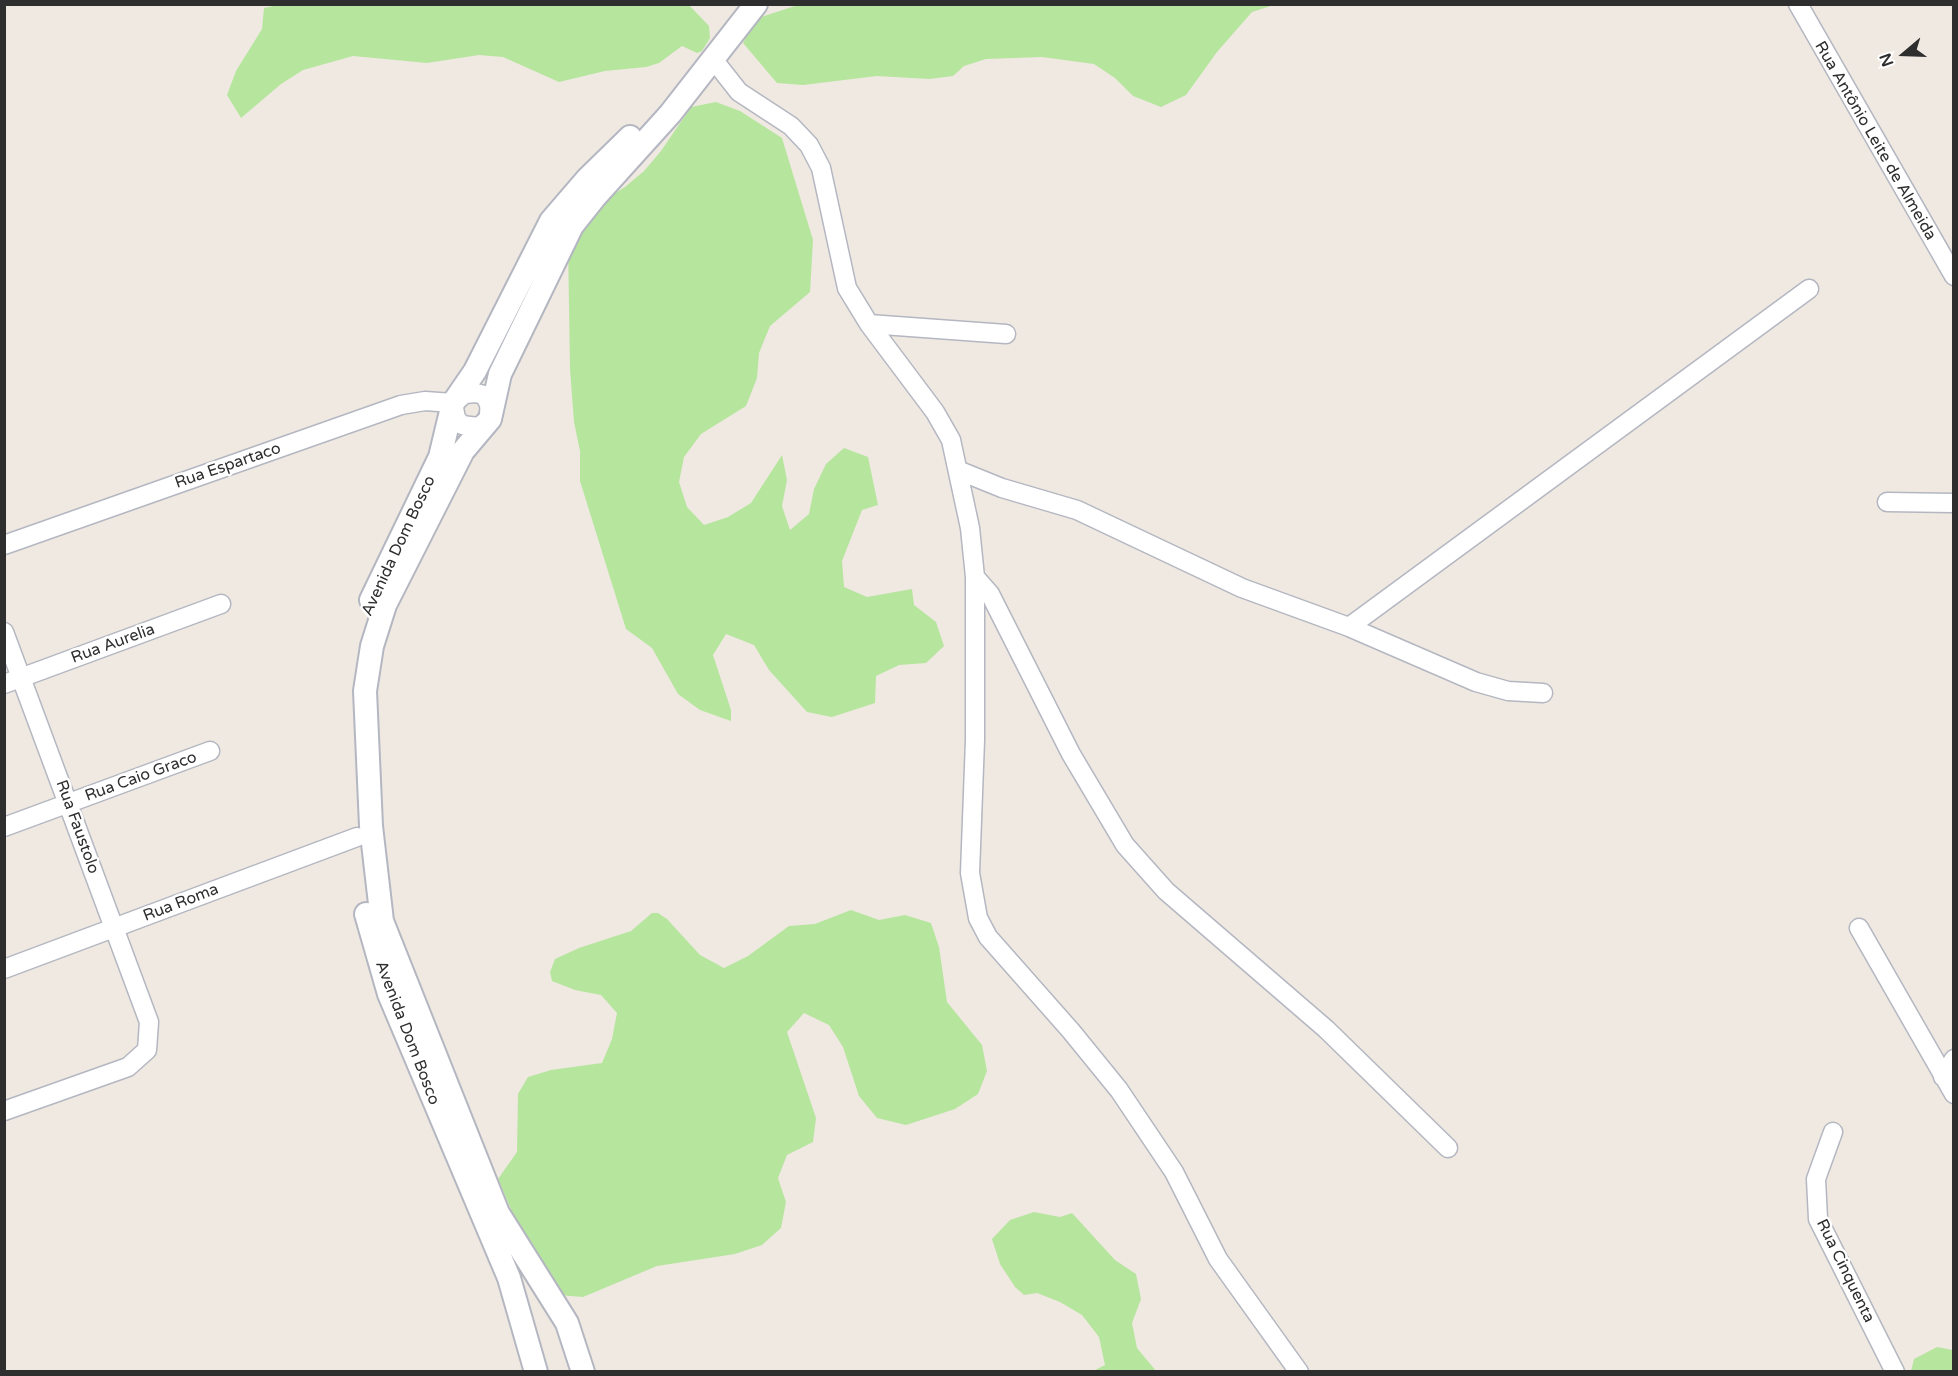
<!DOCTYPE html>
<html>
<head>
<meta charset="utf-8">
<style>
	body { margin:0 }
	#map { position:relative; width:1958px; height:1376px; overflow:hidden; background:#efe9e1; font-family:"Varela Round",sans-serif }
	canvas { display:block }
	.frame { position:absolute; inset:0; border:6px solid #2e2e2e; pointer-events:none }
	.north { position:absolute; left:1874px; top:24px; width:60px; height:60px; -webkit-text-stroke:4px #fff; paint-order:stroke; rotate:251deg; font-size:16px; font-weight:700; line-height:24px; text-align:center; color:#2e2e2e }
	.north::after { content:''; display:block; margin:auto; width:21px; height:27px; background:#2e2e2e; clip-path:polygon(50% 0,100% 100%,50% 72%,0 100%) }
</style>
</head>
<body>
<div id="map">
<canvas width="1958" height="1376"></canvas>
<div class="frame"></div>
<div class="north">N</div>
</div>
<script>
const c = document.querySelector('canvas').getContext('2d');
c.lineJoin = 'round';
function paint(path, color) {
  c.fillStyle = color;
  c.fill(path, 'evenodd');
}
function toPath(rows) {
  const path = new Path2D();
  for (const r of rows) {
    path.moveTo(r[0], r[1]);
    for (let i = 2; i < r.length; i += 2) path.lineTo(r[i], r[i + 1]);
  }
  return path;
}
function strokePath(path, color, width, dash) {
  c.strokeStyle = color;
  c.lineWidth = width;
  c.lineCap = dash ? 'butt' : 'round';
  c.setLineDash(dash || []);
  c.stroke(path);
}
function drawText(font, color, halo, rows, align = 'center') {
  c.font = font + ' "Varela Round",sans-serif';
  c.lineWidth = 5;
  c.setLineDash([]);
  c.textBaseline = 'middle';
  c.strokeStyle = halo;
  c.fillStyle = color;
  for (const [text, x, y, turn = 0] of rows) {
    c.save();
    c.translate(x, y);
    c.rotate((+turn || 0) * Math.PI / 180);
    c.textAlign = isNaN(turn) ? turn : align;
    if (halo) c.strokeText(text, 0, 0);
    c.fillText(text, 0, 0);
    c.restore();
  }
}
const green = toPath([
	[278,5,689,5,709,26,710,38,702,51,697,53,682,46,659,63,646,67,605,71,559,82,503,57,479,55,427,63,353,56,303,70,281,84,241,118,227,95,236,71,262,29,264,8],
	[798,5,1274,5,1252,12,1217,52,1186,95,1161,107,1133,96,1115,78,1094,64,1042,57,986,59,964,66,953,76,929,79,877,76,803,85,777,83,743,43,755,19],
	[716,102,740,111,782,138,813,240,810,292,770,326,759,353,757,378,746,406,701,434,684,457,679,482,687,507,704,525,728,517,751,503,782,455,787,480,782,506,790,530,809,514,814,489,826,464,844,448,868,457,878,505,862,510,842,561,844,587,867,597,912,589,914,605,936,622,944,646,926,663,899,665,876,676,875,703,832,717,807,712,769,670,754,645,726,634,713,655,731,710,731,721,700,710,678,694,652,648,626,629,580,481,580,451,574,422,570,369,568,240,603,201,625,187,644,171,661,151,691,107],
	[851,910,879,920,905,915,931,923,939,947,947,1002,982,1045,987,1071,978,1094,955,1109,906,1125,877,1118,859,1096,843,1047,829,1025,804,1013,787,1032,816,1118,813,1142,787,1155,778,1178,786,1202,781,1228,762,1245,735,1254,657,1266,583,1297,558,1295,516,1221,498,1179,517,1152,518,1094,528,1077,551,1070,602,1063,612,1039,617,1013,601,995,575,990,552,981,550,972,555,959,579,948,631,931,652,913,658,913,667,919,700,955,724,968,748,956,789,926,815,924],
	[1034,1212,1060,1217,1072,1213,1115,1260,1136,1274,1141,1299,1132,1323,1137,1348,1156,1371,1093,1371,1105,1365,1099,1337,1082,1315,1060,1302,1037,1293,1024,1295,1015,1287,1000,1264,992,1239,1010,1220],
	[1937,1347,1953,1350,1953,1371,1911,1371,1914,1359]
]);
const minor = toPath([
	[1798,4,1954,276],
	[713,59,739,92,791,126,809,145,821,168,847,288,869,324,935,412,951,440,970,528,975,577,975,740,970,873,978,918,988,937,1071,1031,1119,1090,1174,1172,1218,1259,1299,1372],
	[869,324,1006,334],
	[476,393,484,395,489,404,490,419,478,427,462,425,456,418,453,403,465,394,476,393],
	[960,471,1002,488,1077,510,1242,588,1349,627,1476,682,1508,691,1543,693],
	[1887,502,1954,503],
	[4,545,401,405,425,401,453,403],
	[975,577,990,594,1071,754,1125,845,1166,891,1326,1029,1448,1148],
	[1349,627,1809,289],
	[4,632,149,1022,147,1050,128,1067,4,1111],
	[4,684,221,604],
	[4,827,210,751],
	[1859,928,1954,1094],
	[4,969,357,837],
	[1943,1077,1954,1059],
	[1833,1132,1816,1179,1818,1219,1895,1372]
]);
const tertiary = toPath([
	[371,600,440,457,453,403,475,371,551,221,588,178,630,137],
	[366,914,389,994,509,1278,536,1372],
	[583,1372,567,1323,498,1213,382,921,371,826,365,691,372,646,385,605,463,451,490,419,500,374,572,226,595,197,670,114,756,4]
]);
const streetNames = [
	["Rua Antônio Leite de Almeida",1875,141,60],
	["Rua Espartaco",228,466,-19],
	["Avenida Dom Bosco",399,546,-65],
	["Rua Aurelia",113,644,-20],
	["Rua Caio Graco",141,777,-20],
	["Rua Faustolo",77,827,70],
	["Rua Roma",181,903,-21],
	["Avenida Dom Bosco",407,1033,69],
	["Rua Cinquenta",1845,1271,64]
];
paint(green, '#b6e59e');
strokePath(minor, '#b4b7c1', 21);
strokePath(tertiary, '#b4b7c1', 26);
strokePath(minor, '#fff', 18);
strokePath(tertiary, '#fff', 22);
drawText('16px', '#2e2e2e', '#fff', streetNames);
</script>
</body>
</html>
